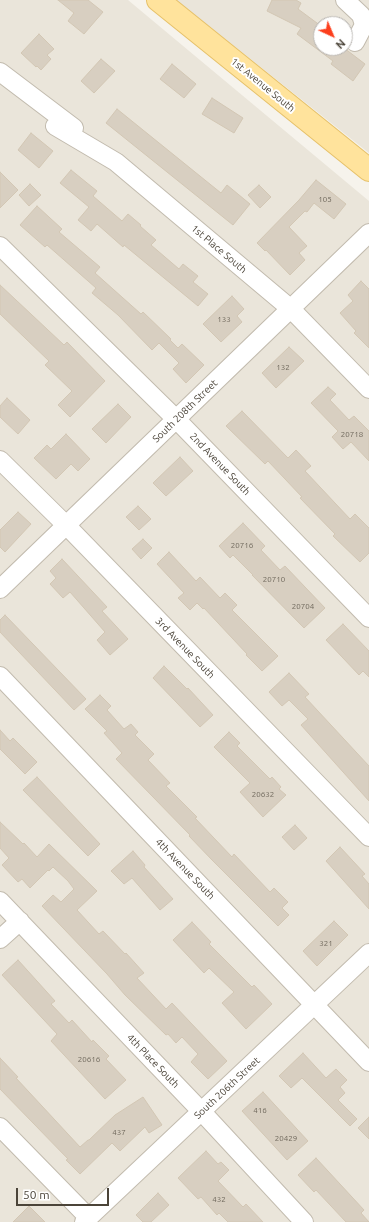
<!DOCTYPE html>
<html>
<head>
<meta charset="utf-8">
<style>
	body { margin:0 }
	#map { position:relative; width:369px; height:1222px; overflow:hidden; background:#f6f3ec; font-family:Ubuntu,sans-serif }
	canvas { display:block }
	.north { position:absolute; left:313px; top:16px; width:40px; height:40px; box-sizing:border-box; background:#fff; border:1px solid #b7b4b0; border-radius:50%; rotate:136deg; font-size:11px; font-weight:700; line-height:16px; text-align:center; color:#4b4439 }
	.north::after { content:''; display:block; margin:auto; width:14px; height:18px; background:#fc3f1d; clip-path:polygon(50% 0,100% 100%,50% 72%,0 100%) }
	.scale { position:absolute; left:16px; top:1188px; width:93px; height:18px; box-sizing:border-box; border:2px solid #4b4439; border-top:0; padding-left:5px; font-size:12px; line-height:14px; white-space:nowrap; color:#4b4439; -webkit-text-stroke:3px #fff; paint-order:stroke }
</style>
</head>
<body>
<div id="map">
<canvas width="369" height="1222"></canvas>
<div class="north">N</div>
<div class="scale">50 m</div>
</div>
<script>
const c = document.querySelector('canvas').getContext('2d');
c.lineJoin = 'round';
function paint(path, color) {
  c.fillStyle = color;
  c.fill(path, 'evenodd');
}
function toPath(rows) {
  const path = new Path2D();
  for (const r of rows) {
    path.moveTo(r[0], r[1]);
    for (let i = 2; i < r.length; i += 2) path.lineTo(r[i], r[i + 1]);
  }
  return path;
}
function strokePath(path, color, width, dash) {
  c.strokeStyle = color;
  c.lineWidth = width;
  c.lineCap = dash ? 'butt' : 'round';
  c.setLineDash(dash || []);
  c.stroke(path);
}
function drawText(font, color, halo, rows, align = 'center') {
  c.font = font + ' Ubuntu,sans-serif';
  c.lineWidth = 4;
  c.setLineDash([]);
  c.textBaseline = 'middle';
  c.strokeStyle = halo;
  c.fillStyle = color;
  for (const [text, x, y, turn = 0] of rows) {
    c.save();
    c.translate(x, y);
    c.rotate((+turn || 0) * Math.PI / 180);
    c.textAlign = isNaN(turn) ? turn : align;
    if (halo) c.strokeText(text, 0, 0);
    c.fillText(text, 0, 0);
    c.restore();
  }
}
const residential = toPath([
	[0,0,128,0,369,201,369,1222,0,1222],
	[176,0,369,0,369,153],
	[321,24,345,24,345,48,321,48]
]);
const building = toPath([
	[58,0,88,0,103,12,84,34,68,21,74,13,58,0],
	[272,0,296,0,301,3,298,9,321,26,321,48,344,48,365,64,353,81,331,64,333,61,297,34,301,28,267,11,272,0],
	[39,34,54,49,47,55,51,59,41,70,37,66,36,67,21,53,39,34],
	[101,59,115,71,94,93,81,81,101,59],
	[172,64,196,84,184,98,160,79,172,64],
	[212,98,243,118,234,133,202,114,212,98],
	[117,109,221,193,227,185,250,204,233,225,106,123,117,109],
	[31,133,53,151,39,168,18,150,31,133],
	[71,170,97,191,93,196,122,221,128,214,141,225,140,226,156,240,151,245,179,269,183,264,198,276,193,282,208,294,198,306,124,245,123,247,97,224,91,231,78,220,89,207,60,183,71,170],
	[0,172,18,190,0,208,0,172],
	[316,180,346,204,334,219,314,203,307,212,305,211,289,227,307,246,299,253,305,260,290,275,266,250,265,251,257,243,299,200,316,180],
	[30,184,41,195,29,206,19,195,30,184],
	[259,185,271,197,260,208,248,195,259,185],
	[37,206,62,229,59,232,100,267,95,273,141,314,143,312,171,339,170,340,178,348,182,344,204,365,186,383,173,369,179,363,159,343,152,350,118,315,92,293,96,288,47,245,45,247,20,225,37,206],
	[361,281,369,289,369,348,354,333,356,331,340,313,353,301,348,295,361,281],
	[0,285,64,345,67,342,105,381,70,417,58,405,72,391,45,365,49,361,0,314,0,285],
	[232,296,244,309,237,316,242,322,221,342,203,324,232,296],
	[289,347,304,361,276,388,262,373,289,347],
	[328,387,336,394,330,400,349,420,354,416,369,431,369,461,351,442,343,449,332,437,338,431,311,403,328,387],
	[7,398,30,420,18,434,0,417,0,406,7,398],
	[118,404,131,417,106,443,92,429,118,404],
	[242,411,288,458,296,450,311,466,305,471,350,519,355,514,369,528,369,553,360,562,333,536,335,534,300,498,302,497,268,461,265,464,226,426,242,411],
	[66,434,90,459,78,471,71,464,56,479,34,458,47,445,51,449,66,434],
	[180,457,193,471,166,496,153,483,180,457],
	[138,506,151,519,139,530,126,517,138,506],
	[18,512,31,524,5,552,0,547,0,530,18,512],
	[243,523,265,546,261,550,280,570,285,566,325,608,304,628,252,575,253,575,233,555,230,558,219,546,243,523],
	[143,539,152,548,141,559,132,549,143,539],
	[169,552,196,581,200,577,220,598,225,593,237,605,232,610,278,656,262,671,246,655,247,654,204,608,203,609,197,603,190,610,178,598,184,593,157,564,169,552],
	[62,559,107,607,102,611,128,639,110,655,97,640,105,632,70,592,63,598,50,584,56,578,50,571,62,559],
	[5,615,86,699,74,710,0,632,0,620,5,615],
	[343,624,369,651,369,677,363,671,359,675,326,640,343,624],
	[164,666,187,689,188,688,213,715,200,727,153,678,164,666],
	[289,673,309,694,305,697,369,766,369,801,301,725,308,719,289,700,282,706,269,692,289,673],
	[100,695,111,706,107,710,124,729,131,724,138,732,135,735,154,754,148,760,170,783,166,786,197,817,195,818,232,857,234,854,270,892,274,888,288,902,282,908,289,915,278,926,212,860,189,836,190,835,116,759,122,753,104,733,107,731,85,709,100,695],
	[0,730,10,741,13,738,37,762,25,774,0,749,0,730],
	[229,732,240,743,237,746,270,779,272,777,281,787,279,789,286,795,263,817,240,792,250,783,214,747,229,732],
	[37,777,68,810,100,844,88,856,23,790,37,777],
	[0,822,23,844,24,843,37,857,49,844,97,891,77,910,99,934,103,931,125,954,126,953,144,973,137,978,166,1009,172,1003,227,1061,208,1079,191,1062,198,1054,182,1037,176,1043,168,1034,166,1035,125,995,107,974,42,906,53,895,61,902,74,889,68,881,53,867,49,871,48,870,30,888,22,879,18,882,2,865,9,858,0,848,0,822],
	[295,825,307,838,294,850,282,837,295,825],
	[340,847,365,874,362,876,369,884,369,909,326,861,340,847],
	[133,851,145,865,144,867,173,899,160,910,132,878,124,884,111,871,133,851],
	[334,921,348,935,317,966,303,951,334,921],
	[192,922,211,942,209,944,252,987,254,985,272,1004,246,1029,222,1003,234,992,209,968,204,973,173,940,192,922],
	[18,960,55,1001,51,1004,69,1023,72,1020,92,1042,93,1040,109,1056,106,1059,126,1080,105,1099,51,1041,57,1034,2,975,18,960],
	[303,1053,326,1078,336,1069,347,1080,340,1087,345,1093,338,1100,357,1119,350,1126,302,1078,291,1088,279,1076,303,1053],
	[0,1058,18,1077,16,1078,80,1147,88,1140,89,1140,115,1115,143,1097,162,1125,149,1133,145,1127,120,1151,112,1143,80,1174,66,1160,68,1159,0,1089,0,1058],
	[263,1092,308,1141,287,1160,242,1111,263,1092],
	[369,1117,369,1139,358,1128,369,1117],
	[206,1151,218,1164,221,1162,229,1170,218,1181,243,1207,246,1204,263,1222,228,1222,219,1213,217,1215,201,1197,198,1199,178,1178,206,1151],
	[316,1158,364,1210,361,1213,369,1222,346,1222,316,1190,314,1192,298,1175,316,1158],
	[158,1193,169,1205,151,1222,143,1222,136,1215,158,1193],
	[29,1206,45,1222,13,1222,29,1206]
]);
const minor = toPath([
	[345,0,361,15,364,25,355,42],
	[0,72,74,128],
	[55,126,116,162,291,309,369,389],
	[0,246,177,420,369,618],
	[0,460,66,525,369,837],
	[0,589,369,233],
	[0,676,369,1062],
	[0,901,202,1112,304,1222],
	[0,939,20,921],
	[0,1127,89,1218],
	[84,1222,369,953]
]);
const major = toPath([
	[158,0,369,170]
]);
const numberNames = [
	["105",325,199],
	["133",224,319],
	["132",283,367],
	["20718",352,434],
	["20716",242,545],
	["20710",274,579],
	["20704",303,606],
	["20632",263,794],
	["321",326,943],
	["20616",89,1059],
	["416",260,1110],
	["437",119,1132],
	["20429",286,1138],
	["432",219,1199]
];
const streetNames = [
	["1st Avenue South",263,85,39],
	["1st Place South",219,249,40],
	["South 208th Street",185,411,-44],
	["2nd Avenue South",220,464,46],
	["3rd Avenue South",185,648,46],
	["4th Avenue South",185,869,46],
	["4th Place South",153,1061,46],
	["South 206th Street",227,1088,-43]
];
paint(residential, '#eae5da');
paint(building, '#d8cfc1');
strokePath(building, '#d3c7b4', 1);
strokePath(minor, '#c2bbae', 20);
strokePath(major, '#e6c16a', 24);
strokePath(minor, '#fff', 18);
strokePath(major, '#ffe39c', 22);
drawText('8px', '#6e675b', null, numberNames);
drawText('10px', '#4b4439', '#fff', streetNames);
</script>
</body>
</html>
